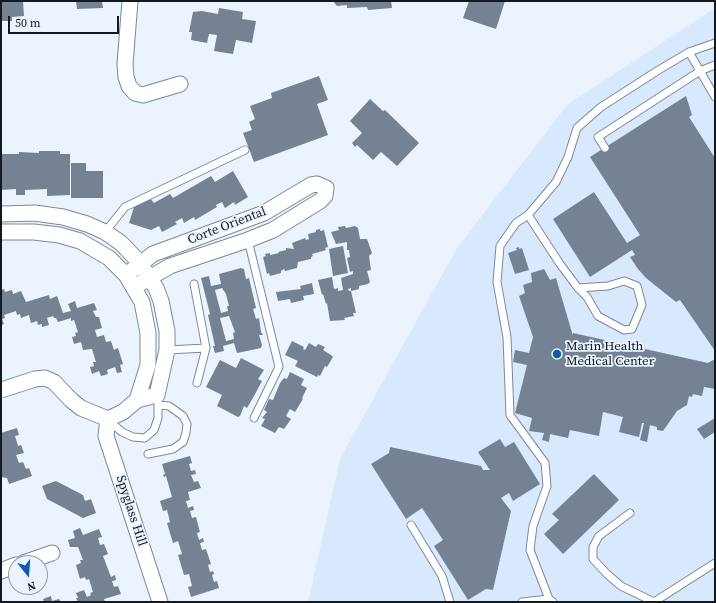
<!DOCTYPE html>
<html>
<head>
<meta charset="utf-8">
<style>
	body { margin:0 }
	#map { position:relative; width:716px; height:603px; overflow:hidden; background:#eaf3fe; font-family:"Source Serif 4",serif }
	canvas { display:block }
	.frame { position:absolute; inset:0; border:2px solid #141920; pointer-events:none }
	.north { position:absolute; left:8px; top:555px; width:40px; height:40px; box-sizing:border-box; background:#eaf3fe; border:1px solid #949ca5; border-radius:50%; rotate:163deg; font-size:11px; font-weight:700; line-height:16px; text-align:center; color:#141920 }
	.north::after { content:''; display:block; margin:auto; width:14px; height:18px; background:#0e5baa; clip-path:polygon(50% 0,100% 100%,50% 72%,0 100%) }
	.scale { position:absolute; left:8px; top:16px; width:111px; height:18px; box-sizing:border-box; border:2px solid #141920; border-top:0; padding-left:5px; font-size:12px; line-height:14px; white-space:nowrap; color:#141920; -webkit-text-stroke:3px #eaf3fe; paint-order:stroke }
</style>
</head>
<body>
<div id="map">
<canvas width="716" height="603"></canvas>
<div class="frame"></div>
<div class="north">N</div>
<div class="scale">50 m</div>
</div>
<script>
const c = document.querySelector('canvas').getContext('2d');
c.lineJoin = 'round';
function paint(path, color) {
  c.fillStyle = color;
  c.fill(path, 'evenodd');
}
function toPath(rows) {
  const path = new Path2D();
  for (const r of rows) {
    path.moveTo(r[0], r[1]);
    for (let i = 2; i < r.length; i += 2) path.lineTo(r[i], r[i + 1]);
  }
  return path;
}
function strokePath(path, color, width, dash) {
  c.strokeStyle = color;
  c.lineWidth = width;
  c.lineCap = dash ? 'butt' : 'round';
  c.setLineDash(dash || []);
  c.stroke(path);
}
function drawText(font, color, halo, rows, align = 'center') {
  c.font = font + ' "Source Serif 4",serif';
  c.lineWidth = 3.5;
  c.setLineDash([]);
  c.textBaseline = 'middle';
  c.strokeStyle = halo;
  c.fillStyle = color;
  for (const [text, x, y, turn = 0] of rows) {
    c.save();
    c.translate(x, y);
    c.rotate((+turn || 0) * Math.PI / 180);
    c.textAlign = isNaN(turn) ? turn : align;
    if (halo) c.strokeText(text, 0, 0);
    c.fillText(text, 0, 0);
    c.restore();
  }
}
const built = toPath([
	[715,8,715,602,308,602,340,459,457,248,567,105]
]);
const building = toPath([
	[1,1,23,1,24,16,12,17,12,21,1,21],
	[76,1,102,1,103,8,77,9],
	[333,1,391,1,392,8,368,10,367,7,347,8,347,5,337,6],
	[469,1,505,1,496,29,463,18],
	[219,8,243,12,242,19,256,21,252,43,236,40,233,54,214,51,217,35,209,34,207,43,191,40,192,32,189,32,193,12,202,11,218,14],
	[319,76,328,100,317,104,328,135,254,162,243,133,252,130,249,122,255,119,250,106,272,98,271,93],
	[686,96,692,115,689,117,715,158,715,351,680,300,676,302,646,278,638,269,630,257,635,255,632,250,590,277,553,219,594,192,627,243,640,235,590,157],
	[370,99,383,111,385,110,419,143,397,166,381,152,373,160,357,145,355,147,352,143,362,133,350,121],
	[39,151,60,151,60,154,70,154,70,195,47,196,47,189,25,190,25,195,16,195,16,189,1,190,1,154,19,154,19,152,39,153],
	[71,163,86,163,86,171,103,171,103,198,71,198],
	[233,171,248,197,235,205,234,202,225,208,222,202,216,205,217,207,195,220,194,217,184,223,182,218,175,222,177,224,162,232,159,226,151,230,129,223,134,207,150,198,154,203,170,194,173,198,211,176,215,182],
	[345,226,346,228,355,226,358,228,360,239,367,239,372,253,369,256,371,270,367,271,370,282,368,284,359,286,359,289,351,291,351,288,348,289,349,291,351,291,356,313,353,313,354,316,344,318,345,320,330,321,327,303,326,304,323,294,322,295,318,280,332,277,334,289,338,288,338,291,343,290,341,278,353,274,353,271,350,272,347,258,350,257,349,250,347,250,347,242,336,244,331,232,339,230,338,227],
	[320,229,320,231,324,230,328,247,325,248,326,250,312,254,313,256,311,257,311,259,298,262,297,268,285,271,284,269,281,271,281,273,270,276,269,273,267,274,263,257,266,256,265,254,270,253,270,255,279,253,278,252,286,250,286,248,294,249,292,243,305,238,306,240,309,239,308,234,316,232,316,230],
	[343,246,348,273,333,276,329,249],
	[519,247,519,249,522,248,529,270,515,274,508,253,517,250,516,248],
	[241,268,244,269,246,279,249,278,256,308,253,309,256,319,259,318,261,332,263,335,259,335,262,345,261,348,237,353,234,343,223,346,224,351,215,353,213,346,215,346,208,315,210,314,201,278,209,276,211,286,221,284,219,274],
	[222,288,226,294,229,306,227,306,228,311,221,313,215,290],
	[229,316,235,332,233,333,234,339,226,341,220,318],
	[544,269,550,280,556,278,573,336,573,333,708,363,715,359,715,389,704,387,702,396,693,394,692,397,689,396,687,405,677,411,663,431,657,430,657,427,650,425,647,442,640,440,644,423,642,423,639,437,619,432,623,417,603,412,599,436,570,430,568,438,550,434,549,442,542,440,544,433,529,431,532,418,515,413,527,365,513,362,515,350,529,353,533,337,519,296,525,293,523,285,532,282,531,273],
	[312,283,314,294,303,296,304,300,291,303,290,299,278,301,276,292,301,289,300,286],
	[4,289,5,292,12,290,13,294,21,291,26,302,49,295,50,299,57,296,63,313,71,311,68,304,75,301,77,308,94,303,97,310,93,311,96,317,99,317,102,328,95,330,97,337,104,335,106,342,111,341,114,350,118,348,123,364,120,365,122,372,117,373,115,367,107,370,108,374,101,376,99,371,92,374,90,367,94,366,93,362,96,362,92,349,83,350,81,342,74,344,72,337,76,336,75,333,78,332,74,320,71,321,71,318,58,322,56,318,54,318,53,316,47,318,49,325,42,327,42,324,38,325,37,321,31,323,29,315,21,318,20,314,17,315,16,311,4,315,5,318,2,319,4,324,1,325,1,290],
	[292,341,304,347,303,349,305,350,309,343,316,347,318,344,325,347,323,350,331,355,333,357,327,367,325,366,320,376,318,375,317,377,295,366,298,361,285,355],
	[241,358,264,370,258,379,262,381,254,396,247,408,244,406,240,416,238,417,217,406,222,395,206,387,220,360,236,368],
	[290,372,304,379,301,385,307,388,302,398,303,399,295,412,290,409,286,416,291,419,284,429,279,427,275,433,261,426,265,419,262,418,267,412,264,410,269,399,273,400,280,383,284,378,287,379],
	[715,418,715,432,704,439,697,429],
	[17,428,19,435,15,436,18,446,21,445,24,453,16,455,19,463,23,462,26,469,29,468,32,476,9,484,7,478,1,477,1,433],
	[500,439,505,447,514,442,540,484,513,501,509,493,501,498,511,511,493,590,486,589,468,600,434,546,443,540,422,508,406,519,371,464,389,453,390,447,481,466,483,470,490,470,478,452],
	[190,456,192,463,189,464,191,471,195,470,196,474,191,475,194,482,198,481,201,488,188,492,190,500,186,501,188,508,193,506,194,510,190,511,192,518,196,517,200,532,197,533,199,540,203,538,204,542,200,543,202,550,206,549,211,564,208,565,210,572,213,571,214,574,212,575,214,582,217,581,219,588,191,597,188,587,192,586,189,574,184,575,178,555,182,554,178,541,173,543,167,523,170,522,167,510,163,511,160,501,172,497,166,476,164,477,163,475,165,474,162,464],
	[594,474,619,500,563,554,544,534,559,520,552,514],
	[56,481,83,495,85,501,91,499,96,513,83,518,47,499,42,486],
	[80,528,83,535,99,529,102,537,98,538,100,545,104,544,108,554,103,556,111,577,115,575,116,580,112,581,114,587,118,586,121,594,104,599,105,602,78,602,76,598,78,598,76,593,84,590,87,597,91,595,90,593,93,592,89,579,86,580,85,577,80,579,76,565,81,563,80,560,83,560,78,547,70,547,68,540,75,538,73,531],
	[51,596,52,601,59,599,61,602,44,602,43,599]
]);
const service = toPath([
	[689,52,715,97],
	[605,148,598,137,700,71,715,65],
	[528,215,560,264,578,288,587,297,598,316,624,330,632,329,642,305,637,286,624,281,608,286,578,288],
	[105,232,125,207,245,150],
	[248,240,279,367,254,418],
	[167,350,206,348,194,284],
	[197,383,206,348],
	[108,420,122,432,133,437,145,438,154,430,158,418,158,402],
	[148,454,173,449,183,442,186,433,187,424,183,416,169,406,158,405],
	[630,513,599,536,593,547,593,559,607,574,621,586,654,602],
	[411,525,442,576,450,602],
	[522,602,549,599],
	[553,602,549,599,530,550,533,526,547,486,545,463,510,415,507,337,497,282,500,246,516,223,528,215,556,182,568,157,577,128,601,107,657,71,689,52,715,43],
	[654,602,715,563]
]);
const minor = toPath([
	[130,1,125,64,126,77,129,86,135,93,143,95,180,84],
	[1,214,35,213,63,217,87,224,105,232,121,243,140,263,156,288,161,301,167,331,167,350,157,395,137,400],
	[1,232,34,232,59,235,80,241,109,258,126,275,142,302,148,333,148,365,137,400,123,412,108,419,81,408,71,400,54,382,45,378,35,379,1,390],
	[126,275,153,254,264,213,311,185,317,184,326,188,325,196,320,201,273,230,248,240,170,266,134,287],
	[108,419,106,436,160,602],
	[23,563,52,553],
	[1,571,16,565]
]);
const markers = [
	[557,354,5,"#0e5baa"]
];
const streetNames = [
	["Corte Oriental",227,226,-21],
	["Spyglass Hill",131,511,72]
];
const poiNames = [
	["Marin Health",566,347],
	["Medical Center",566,362]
];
paint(built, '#d9e9fd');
paint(building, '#758293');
strokePath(service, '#7c899a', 9);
strokePath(minor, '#7c899a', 17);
strokePath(service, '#fff', 7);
strokePath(minor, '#fff', 15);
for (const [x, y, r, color] of markers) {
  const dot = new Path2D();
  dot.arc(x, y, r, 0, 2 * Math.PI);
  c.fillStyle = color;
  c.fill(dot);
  strokePath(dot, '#eaf3fe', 1.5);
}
drawText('13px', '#141920', '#eaf3fe', streetNames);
drawText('13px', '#141920', '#eaf3fe', poiNames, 'left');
</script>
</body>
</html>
